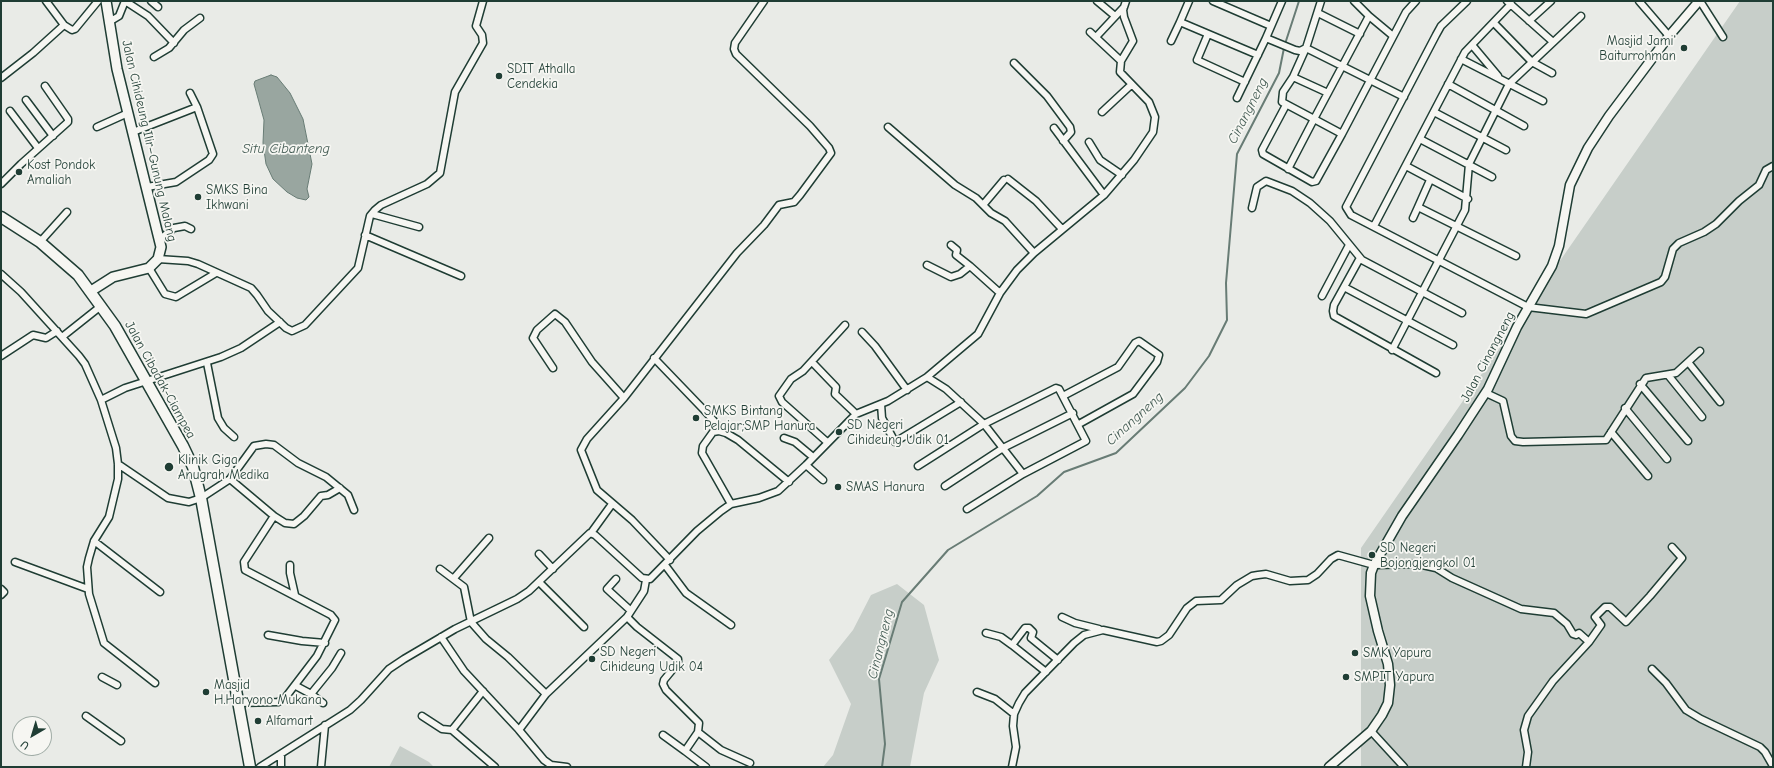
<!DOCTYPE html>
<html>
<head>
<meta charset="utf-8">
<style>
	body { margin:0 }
	#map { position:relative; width:1774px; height:768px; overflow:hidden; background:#e9ebe7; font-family:"Comic Neue",sans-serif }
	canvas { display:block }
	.frame { position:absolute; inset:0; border:2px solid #1f3d34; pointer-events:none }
	.north { position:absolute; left:12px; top:716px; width:40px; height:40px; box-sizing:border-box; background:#f6f6f2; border:1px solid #a0aca6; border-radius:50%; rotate:218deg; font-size:11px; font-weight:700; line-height:16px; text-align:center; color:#1f3d34 }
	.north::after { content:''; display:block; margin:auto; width:14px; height:18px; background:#1f3d34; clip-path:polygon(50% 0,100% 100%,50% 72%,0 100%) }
</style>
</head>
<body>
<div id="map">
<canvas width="1774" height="768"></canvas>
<div class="frame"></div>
<div class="north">U</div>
</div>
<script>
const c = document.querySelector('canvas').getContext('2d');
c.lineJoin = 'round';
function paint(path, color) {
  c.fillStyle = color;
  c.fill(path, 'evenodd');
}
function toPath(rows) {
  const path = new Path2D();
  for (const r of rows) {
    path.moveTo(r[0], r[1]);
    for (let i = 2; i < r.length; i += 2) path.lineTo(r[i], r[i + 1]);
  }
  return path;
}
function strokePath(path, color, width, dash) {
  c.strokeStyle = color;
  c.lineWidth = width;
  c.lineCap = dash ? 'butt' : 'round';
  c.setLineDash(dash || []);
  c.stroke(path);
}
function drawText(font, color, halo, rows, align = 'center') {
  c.font = font + ' "Comic Neue",sans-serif';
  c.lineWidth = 3.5;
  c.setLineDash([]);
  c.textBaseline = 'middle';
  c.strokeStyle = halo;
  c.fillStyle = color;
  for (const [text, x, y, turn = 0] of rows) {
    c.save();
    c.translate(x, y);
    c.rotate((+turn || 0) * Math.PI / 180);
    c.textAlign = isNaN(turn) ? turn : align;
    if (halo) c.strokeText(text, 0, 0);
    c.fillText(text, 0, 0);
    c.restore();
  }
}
const green = toPath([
	[1740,1,1773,1,1773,767,1361,767,1361,548],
	[897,584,924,605,939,660,924,693,910,767,823,767,833,755,851,704,829,660,853,630,871,595],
	[400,746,429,762,434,767,389,767]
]);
const water = toPath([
	[271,75,277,77,290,93,303,119,312,164,307,189,309,197,306,200,297,198,287,192,273,179,266,164,263,143,264,120,254,84,255,81,271,75]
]);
const stream = toPath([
	[1285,44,1299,1],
	[882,767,885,744,879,679,902,602,948,550,1037,496,1064,472,1116,453,1185,388,1209,356,1227,320,1226,283,1237,154,1279,73,1284,48]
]);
const minor = toPath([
	[46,1,64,25,72,30,75,29,98,1],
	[125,1,148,16,174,43],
	[151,1,158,7],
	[1097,1,1115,16],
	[1189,1,1180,22,1258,55],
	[1213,1,1271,26],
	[1282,1,1266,38,1295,50,1300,51,1306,48,1404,97],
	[1354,1,1369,16],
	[1467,1,1441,26,1436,35,1346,207,1351,215,1528,307,1586,314,1661,282,1665,277,1673,249,1679,243,1704,232,1716,224,1739,201,1759,185,1766,170,1773,166],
	[1507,1,1553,42],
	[1639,1,1669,36],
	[1700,1,1723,37],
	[1318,13,1360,34],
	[1529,21,1551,1],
	[109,22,119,16,125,1],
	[1494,23,1532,62,1552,73],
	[1090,32,1121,61],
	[1208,34,1197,60,1245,82],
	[1393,36,1369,16,1314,119,1342,134,1406,12,1416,1],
	[1096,37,1124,7],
	[1171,41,1180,22],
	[1472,45,1498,76],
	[154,57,169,48,184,30,200,18],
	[1461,59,1543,101],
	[1014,63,1047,96,1070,127,1071,132,1063,141],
	[1293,77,1306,48,1321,1],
	[1,78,33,53,64,25],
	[1448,84,1524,126],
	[190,93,197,107],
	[1237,98,1266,38],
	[26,100,53,136],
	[1286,105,1262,150,1263,154,1312,182,1316,181,1342,134],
	[10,111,38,148],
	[1102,112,1131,85],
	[1434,112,1506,150],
	[97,127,128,113],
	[888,127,955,185,976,198,991,213,1005,221,1034,253],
	[1054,128,1104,195],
	[133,132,197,107,213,154,209,160,176,182,147,187],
	[1420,139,1492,177],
	[1089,142,1100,160,1122,175],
	[1406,166,1468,199],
	[1288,169,1314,119,1282,102,1283,92,1293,77,1328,93],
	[1008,179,1036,201,1062,229],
	[1430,180,1418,207,1516,256],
	[1,184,21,164,68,122,68,119,45,86],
	[983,205,1004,180],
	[1252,208,1257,187,1266,181,1292,191,1310,203,1330,221,1362,260,1462,313],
	[372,214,419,227],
	[1413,218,1418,207],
	[1374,226,1465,52,1511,4],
	[365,235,461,276],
	[160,239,174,228,185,226,191,229],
	[40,242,67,212],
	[951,245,957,250,956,255,970,266],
	[1360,258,1334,305,1333,311,1334,316,1436,373],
	[158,259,188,261,198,264,251,288,257,295,268,311,286,328,292,331,305,325,358,268,370,216,375,210,381,205,427,184,440,173,455,92,483,43,482,35,476,26,483,1],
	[927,265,951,277,960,274,970,266,1000,293],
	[149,268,165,294,176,297,216,273],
	[1,274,21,292,79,356,85,364,101,400,116,448,118,464,118,479,109,517,94,541,89,558,87,567,89,594,104,643,155,683],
	[1344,287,1453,345],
	[1322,296,1349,245],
	[862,332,875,346,907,390],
	[62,337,101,306],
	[1392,350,1465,210,1469,164,1509,84,1581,16],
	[1,356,33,335,46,338,57,331],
	[654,358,704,410,724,432],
	[812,362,836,387,835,394,856,414],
	[1688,362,1720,402],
	[207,363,218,418,224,428,234,437],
	[553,368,533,338,537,330,555,314,565,322,592,362,624,398],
	[1668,375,1702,417],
	[927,377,946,389,984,424,1023,474,967,509],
	[1640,384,1688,441],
	[1486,393,1503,401,1511,436,1515,441,1523,442,1606,440,1646,378,1676,373,1700,351],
	[1063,396,1118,367,1135,343,1139,341,1159,355,1157,362,1133,394,1079,424],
	[101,400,125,388,221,357,241,348,280,322],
	[881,404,882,418,895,442,961,402],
	[1625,408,1667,459],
	[1611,432,1648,476],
	[784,438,795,442,813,457],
	[827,442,782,402,779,396,791,379,803,371,845,325],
	[118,464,168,498,189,502,201,498,230,479,254,446,266,444,274,445,298,463,326,477,348,495,354,510],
	[806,465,823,480],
	[918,466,984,424,1056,388,1059,389,1086,441,1023,474],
	[230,479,274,516,244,562,245,570,331,615,335,620,317,656,285,698,278,702,238,703],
	[945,486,1003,448,1073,413],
	[731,504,702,453,703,446,713,432,719,431,726,433,738,440,789,482],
	[274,516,285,523,294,524,304,516,321,496,328,495,340,488],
	[591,533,612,504],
	[94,541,160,592],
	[539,554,553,569],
	[670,560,632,520,597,490,581,450,587,439,624,398,737,253,764,225,779,205,794,202,800,195,831,153,829,148,810,126,736,54,734,49,735,43,764,1],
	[15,562,88,589],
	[290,565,290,573,295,595],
	[665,565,686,593,731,625],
	[440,569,464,587,471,622,486,639,508,657,546,694],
	[454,578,489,538],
	[616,579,607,589,630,610],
	[646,580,644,591,627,617,637,627,678,659,678,663,664,680,663,684,666,690,699,723,698,732,685,751,706,767],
	[539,582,584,627],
	[1,589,4,592,1,595],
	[1062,617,1075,623,1099,629],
	[986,633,1001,637,1012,645,1046,672],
	[268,635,302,641,325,643],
	[441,637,464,671,519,730,544,760,551,765,567,767],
	[1012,645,1025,628,1029,628,1033,632,1031,638,1058,660],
	[1652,669,1666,683,1686,710,1701,719,1760,747,1765,752,1773,766],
	[102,677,117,685],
	[296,686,311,694,332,668,341,653],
	[977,692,995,699,1014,714],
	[311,694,323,703],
	[86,716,121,741],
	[422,716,442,729,452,730,495,767],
	[452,730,483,691],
	[519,730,546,694,627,617],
	[1371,731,1404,767],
	[698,732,721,750,750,763],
	[663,735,685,751],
	[281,754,281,767],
	[260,767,350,710,361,700,389,669,404,659,455,629,517,599,529,591,590,533,595,535,642,578,650,579,697,531,721,511,731,504,759,498,778,491,806,465,856,414,888,401,927,377,978,334,1000,293,1017,270,1034,253,1104,195,1134,160,1153,132,1155,117,1149,102,1120,72,1121,61,1133,41,1124,17,1123,10,1126,1],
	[321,767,325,725],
	[1012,767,1016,747,1013,726,1014,714,1019,703,1025,693,1074,643,1084,635,1103,630,1157,642,1161,641,1169,635,1187,608,1196,601,1221,600,1237,585,1252,576,1258,575,1266,574,1290,581,1308,580,1317,574,1331,559,1338,555,1374,565,1418,564,1436,568,1452,578,1521,609,1554,613,1567,624,1573,634,1576,635,1579,633,1589,642],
	[1526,767,1528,752,1524,730,1528,716,1553,681,1589,642,1601,625,1595,617,1605,607,1610,607,1626,622,1650,596,1682,558,1672,547]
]);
const tertiary = toPath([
	[1329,767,1371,731,1382,715,1388,703,1390,685,1388,664,1378,631,1370,596,1371,573,1374,565,1402,516,1458,435,1488,389,1517,327,1552,266,1559,246,1570,185,1588,148,1609,116,1669,36,1699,1]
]);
const secondary = toPath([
	[91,291,113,277,149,268,158,259,161,247,117,69,106,1]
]);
const trunk = toPath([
	[1,217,40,242,78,275,115,326,183,446,193,467,201,498,250,767]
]);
const markers = [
	[1684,48,4,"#1f3d34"],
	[499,76,4,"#1f3d34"],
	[19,172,4,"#1f3d34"],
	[198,197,4,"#1f3d34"],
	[696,418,4,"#1f3d34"],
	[839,432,4,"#1f3d34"],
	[169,467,5,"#1f3d34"],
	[838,487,4,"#1f3d34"],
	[1372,555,4,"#1f3d34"],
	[1355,653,4,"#1f3d34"],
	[592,659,4,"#1f3d34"],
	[1346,677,4,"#1f3d34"],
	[206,692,4,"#1f3d34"],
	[258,721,4,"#1f3d34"]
];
const poiNames = [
	["Masjid Jami'",1676,41,"right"],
	["Baiturrohman",1676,56,"right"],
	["SDIT Athalla",507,69],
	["Cendekia",507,84],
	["Kost Pondok",27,165],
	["Amaliah",27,180],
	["SMKS Bina",206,190],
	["Ikhwani",206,205],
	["SMKS Bintang",704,411],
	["Pelajar;SMP Hanura",704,426],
	["SD Negeri",847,425],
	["Cihideung Udik 01",847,440],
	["Klinik Giga",178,460],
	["Anugrah Medika",178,475],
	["SMAS Hanura",846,487],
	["SD Negeri",1380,548],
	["Bojongjengkol 01",1380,563],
	["SD Negeri",600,652],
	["Cihideung Udik 04",600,667],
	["SMK Yapura",1363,653],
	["SMPIT Yapura",1354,677],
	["Masjid",214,685],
	["H.Haryono Mukana",214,700],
	["Alfamart",266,721]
];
const streetNames = [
	["Jalan Cihideung Ilir–Gunung Malang",149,141,77],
	["Jalan Cinangneng",1488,357,-62],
	["Jalan Cibadak-Ciampea",160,380,61]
];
const waterNames = [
	["Cinangneng",1248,111,-63],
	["Situ Cibanteng",286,149],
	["Cinangneng",1135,419,-42],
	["Cinangneng",881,644,-76]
];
paint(green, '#c7cec9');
paint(water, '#99a6a0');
strokePath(water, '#687c75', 1);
strokePath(stream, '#687c75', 2);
strokePath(minor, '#1f3d34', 9);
strokePath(tertiary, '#1f3d34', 11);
strokePath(secondary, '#1f3d34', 12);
strokePath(trunk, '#1f3d34', 13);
strokePath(minor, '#f6f6f2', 6);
strokePath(tertiary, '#f6f6f2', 8);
strokePath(secondary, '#f6f6f2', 9);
strokePath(trunk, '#f6f6f2', 10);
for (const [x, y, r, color] of markers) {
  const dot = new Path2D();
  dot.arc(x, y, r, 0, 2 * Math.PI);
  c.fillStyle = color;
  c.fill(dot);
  strokePath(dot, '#f6f6f2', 1.5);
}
drawText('13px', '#1f3d34', '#f6f6f2', poiNames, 'left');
drawText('13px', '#1f3d34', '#f6f6f2', streetNames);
drawText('italic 14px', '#445c54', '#f6f6f2', waterNames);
</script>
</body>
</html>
